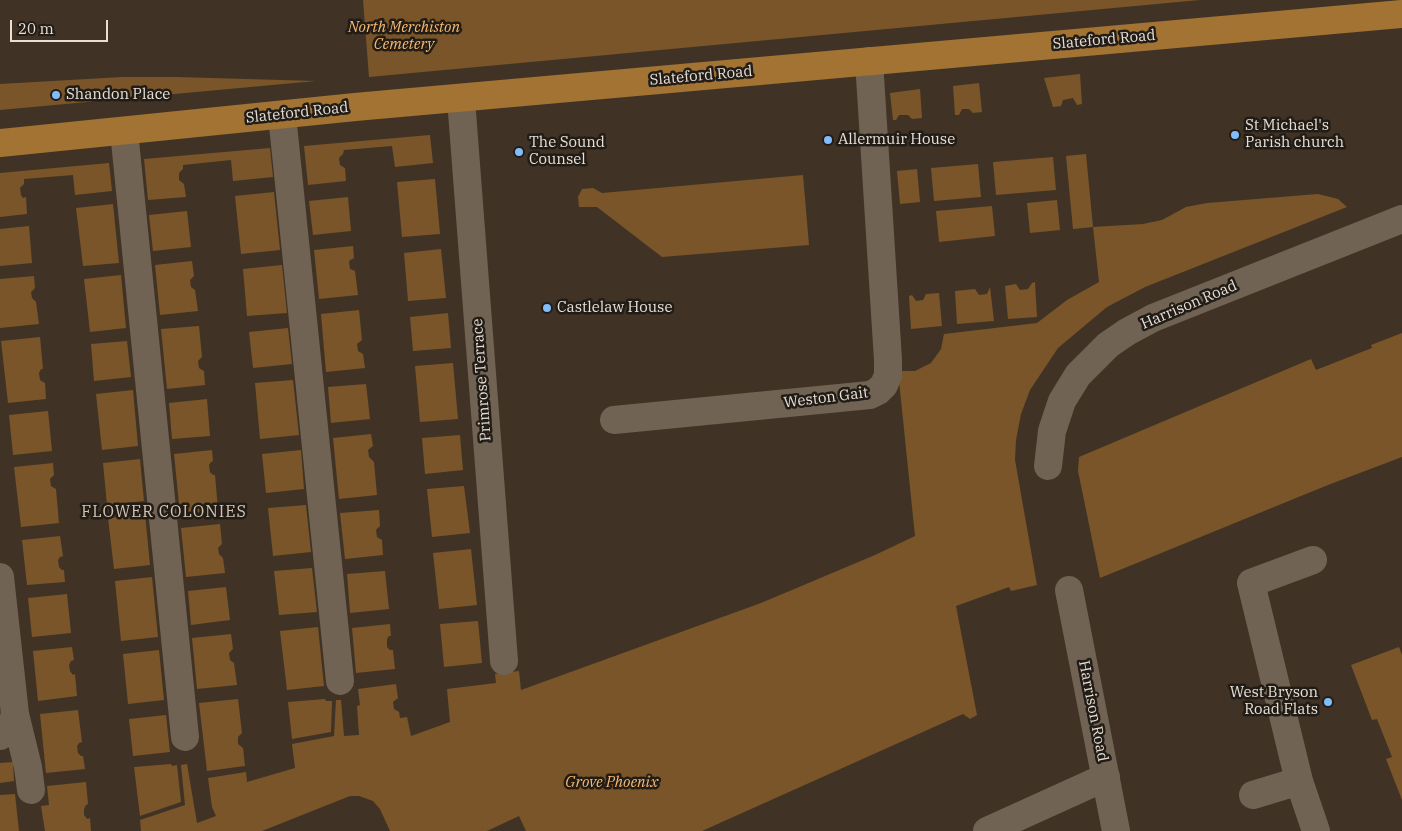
<!DOCTYPE html>
<html>
<head>
<meta charset="utf-8">
<style>
	body { margin:0 }
	#map { position:relative; width:1402px; height:831px; overflow:hidden; background:#403325; font-family:"IBM Plex Serif",serif }
	canvas { display:block }
	.scale { position:absolute; left:10px; top:20px; width:98px; height:22px; box-sizing:border-box; border:2px solid #e7dfd6; border-top:0; padding-left:6px; font-size:15px; line-height:18px; white-space:nowrap; color:#e7dfd6; -webkit-text-stroke:4px #221c16; paint-order:stroke }
</style>
</head>
<body>
<div id="map">
<canvas width="1402" height="831"></canvas>
<div class="scale">20 m</div>
</div>
<script>
const c = document.querySelector('canvas').getContext('2d');
c.lineJoin = 'round';
function paint(path, color) {
  c.fillStyle = color;
  c.fill(path, 'evenodd');
}
function toPath(rows) {
  const path = new Path2D();
  for (const r of rows) {
    path.moveTo(r[0], r[1]);
    for (let i = 2; i < r.length; i += 2) path.lineTo(r[i], r[i + 1]);
  }
  return path;
}
function strokePath(path, color, width, dash) {
  c.strokeStyle = color;
  c.lineWidth = width;
  c.lineCap = dash ? 'butt' : 'round';
  c.setLineDash(dash || []);
  c.stroke(path);
}
function drawText(font, color, halo, rows, align = 'center') {
  c.font = font + ' "IBM Plex Serif",serif';
  c.lineWidth = 5;
  c.setLineDash([]);
  c.textBaseline = 'middle';
  c.strokeStyle = halo;
  c.fillStyle = color;
  for (const [text, x, y, turn = 0] of rows) {
    c.save();
    c.translate(x, y);
    c.rotate((+turn || 0) * Math.PI / 180);
    c.textAlign = isNaN(turn) ? turn : align;
    if (halo) c.strokeText(text, 0, 0);
    c.fillText(text, 0, 0);
    c.restore();
  }
}
const green = toPath([
	[363,0,1200,0,369,77],
	[1080,74,1082,104,1077,105,1073,98,1063,100,1061,106,1053,107,1044,78],
	[122,77,177,77,316,81,0,110,0,84],
	[979,83,982,112,973,113,969,109,962,109,959,115,955,115,953,86],
	[920,89,922,118,912,119,908,115,899,115,896,120,893,120,890,93],
	[430,135,433,163,395,167,392,146,344,150,343,154,339,158,340,165,345,168,346,181,308,185,304,146],
	[270,148,273,177,233,181,231,160,183,165,183,169,179,173,179,180,184,184,186,197,148,200,144,159],
	[1086,154,1093,227,1143,224,1162,220,1186,207,1207,203,1318,194,1338,199,1347,207,1145,287,1107,307,1058,348,1030,390,1021,414,1016,440,1015,460,1037,585,1011,591,1009,587,956,606,977,715,970,719,963,714,702,831,526,831,519,816,487,831,390,831,380,809,373,801,359,796,350,796,262,831,141,831,140,820,185,805,181,765,187,764,197,823,216,816,212,807,208,778,246,772,247,782,295,768,292,744,334,736,336,700,341,700,344,736,359,735,357,706,360,705,358,689,396,684,398,698,393,702,394,709,399,712,400,718,407,717,411,736,450,722,447,689,496,683,495,674,519,671,521,690,761,603,875,555,915,536,898,371,915,371,931,363,941,349,944,334,1037,323,1067,300,1099,282,1093,227,1073,229,1066,156],
	[1053,157,1056,190,996,195,993,162],
	[109,163,112,191,75,195,73,175,24,179,24,184,20,188,21,195,23,198,26,197,27,214,0,217,0,173],
	[978,164,981,197,934,201,931,168],
	[917,169,920,202,900,204,897,171],
	[803,175,809,245,662,257,597,207,579,207,578,197,582,189,593,188,602,193],
	[435,179,440,234,402,237,397,182],
	[274,192,280,250,241,254,235,196],
	[348,197,351,231,313,235,309,201],
	[1057,200,1060,230,1030,233,1027,203],
	[113,204,119,263,83,266,76,208],
	[992,206,995,236,939,242,936,211],
	[187,211,191,247,153,251,149,215],
	[29,226,32,263,0,266,0,229],
	[353,246,354,258,349,261,350,269,355,271,358,295,319,299,314,250],
	[441,249,446,298,408,301,404,253],
	[192,261,194,276,190,280,191,287,195,290,198,311,160,315,155,265],
	[282,265,287,313,247,316,243,269],
	[121,275,126,328,90,332,84,279],
	[34,276,35,288,31,292,32,298,36,302,39,324,0,328,0,279],
	[1035,282,1037,317,1008,319,1005,286,1016,284,1020,290,1028,289,1032,283],
	[990,287,994,321,957,324,955,291,975,289,979,295,987,294],
	[939,293,942,326,911,329,909,296,912,295,916,301,923,300,926,294],
	[359,310,362,340,357,344,358,351,363,354,365,368,326,372,321,314],
	[448,313,451,348,413,351,410,317],
	[199,326,202,357,198,361,199,368,204,371,205,385,167,389,161,329],
	[288,328,292,364,253,368,249,332],
	[1402,333,1402,457,1328,485,1100,578,1078,471,1079,457,1311,359,1316,370,1372,348,1371,345],
	[40,337,43,369,41,369,39,373,40,380,45,383,46,399,8,403,1,341],
	[127,341,131,377,94,381,91,344],
	[453,363,458,419,420,422,415,366],
	[293,380,299,435,260,439,255,383],
	[366,384,370,419,331,423,328,387],
	[133,390,138,446,102,450,96,394],
	[207,399,210,436,172,439,169,403],
	[48,411,52,451,13,455,9,415],
	[371,434,373,446,368,450,369,457,374,462,377,495,339,499,333,438],
	[460,435,463,470,425,474,422,438],
	[212,450,213,461,211,462,209,465,210,472,213,475,215,475,218,510,180,514,174,454],
	[301,450,304,489,266,493,262,454],
	[140,459,144,501,107,505,103,463],
	[53,463,54,475,50,479,51,486,56,489,59,523,21,527,14,467],
	[464,486,470,533,432,537,427,489],
	[306,505,311,552,273,556,268,508],
	[379,510,380,526,376,530,377,537,382,540,383,555,345,559,340,513],
	[145,514,150,565,114,569,108,518],
	[220,524,222,544,218,548,219,554,223,558,225,573,186,577,181,528],
	[60,536,63,556,60,557,58,560,59,567,62,570,64,570,65,582,27,585,22,540],
	[471,549,477,605,439,609,433,553],
	[312,568,317,612,279,615,274,571],
	[385,571,389,609,350,613,347,574],
	[152,577,158,637,121,641,115,581],
	[226,587,230,620,191,625,188,591],
	[67,594,71,633,32,637,28,598],
	[478,621,482,663,444,667,440,624],
	[390,624,391,636,389,636,387,639,387,647,390,650,393,650,395,669,356,673,352,628],
	[318,627,324,686,287,690,280,631],
	[231,634,233,649,229,653,230,660,234,663,237,685,197,689,192,638],
	[72,647,74,660,71,661,69,665,70,671,73,675,75,674,77,696,38,701,33,651],
	[1399,647,1402,655,1402,800,1386,759,1392,757,1377,719,1372,720,1351,665],
	[159,650,164,700,128,704,123,654],
	[238,699,242,733,238,737,238,744,243,748,245,766,207,771,199,703],
	[325,699,326,701,332,701,331,732,292,739,288,702],
	[78,710,82,742,79,743,77,746,78,753,81,756,83,756,85,769,46,773,40,714],
	[166,715,170,752,133,756,129,719],
	[13,762,14,781,0,783,0,763],
	[171,764,172,766,177,765,181,802,140,816,134,767],
	[86,782,88,804,86,805,84,809,84,815,87,819,90,818,91,831,45,831,41,806,49,805,47,786],
	[15,794,19,831,0,831,0,795]
]);
const street = toPath([
	[461,99,504,661],
	[282,115,340,681],
	[124,131,185,737],
	[614,420,870,395,878,391,884,385,888,375,888,360,869,61],
	[1313,560,1251,583,1299,781,1316,831],
	[0,577,15,714,12,724,7,731,0,736],
	[15,714,28,767,31,790],
	[1253,795,1299,781],
	[987,831,1106,777]
]);
const secondary = toPath([
	[1048,466,1052,431,1062,401,1078,375,1108,345,1127,332,1153,318,1402,219],
	[1069,590,1116,831]
]);
const primary = toPath([
	[0,143,355,107,1402,14]
]);
const markers = [
	[56,95,5,"#80bdfa"],
	[1235,135,5,"#80bdfa"],
	[828,140,5,"#80bdfa"],
	[519,152,5,"#80bdfa"],
	[547,308,5,"#80bdfa"],
	[1328,702,5,"#80bdfa"]
];
const parkNames = [
	["North Merchiston",404,28],
	["Cemetery",404,45],
	["Grove Phoenix",612,783]
];
const streetNames = [
	["Slateford Road",1104,40,-5],
	["Slateford Road",701,76,-5],
	["Slateford Road",297,113,-6],
	["Harrison Road",1189,305,-23],
	["Primrose Terrace",482,380,-94],
	["Weston Gait",826,398,-7],
	["Harrison Road",1093,711,79]
];
const poiNames = [
	["Shandon Place",66,95],
	["St Michael's",1245,126],
	["Parish church",1245,143],
	["Allermuir House",838,140],
	["The Sound",529,143],
	["Counsel",529,160],
	["Castlelaw House",557,308],
	["West Bryson",1318,693,"right"],
	["Road Flats",1318,710,"right"]
];
const neighbourhoodNames = [
	["FLOWER COLONIES",164,512]
];
paint(green, '#7a5529');
strokePath(street, '#716354', 28);
strokePath(secondary, '#716354', 28);
strokePath(primary, '#a27333', 28);
for (const [x, y, r, color] of markers) {
  const dot = new Path2D();
  dot.arc(x, y, r, 0, 2 * Math.PI);
  c.fillStyle = color;
  c.fill(dot);
  strokePath(dot, '#221c16', 2);
}
drawText('italic 15px', '#f8b970', '#221c16', parkNames);
drawText('15px', '#e7dfd6', '#221c16', streetNames);
drawText('15px', '#e7dfd6', '#221c16', poiNames, 'left');
c.letterSpacing = '1px';
drawText('16px', '#d3c3b2', '#221c16', neighbourhoodNames);
c.letterSpacing = '0px';
</script>
</body>
</html>
